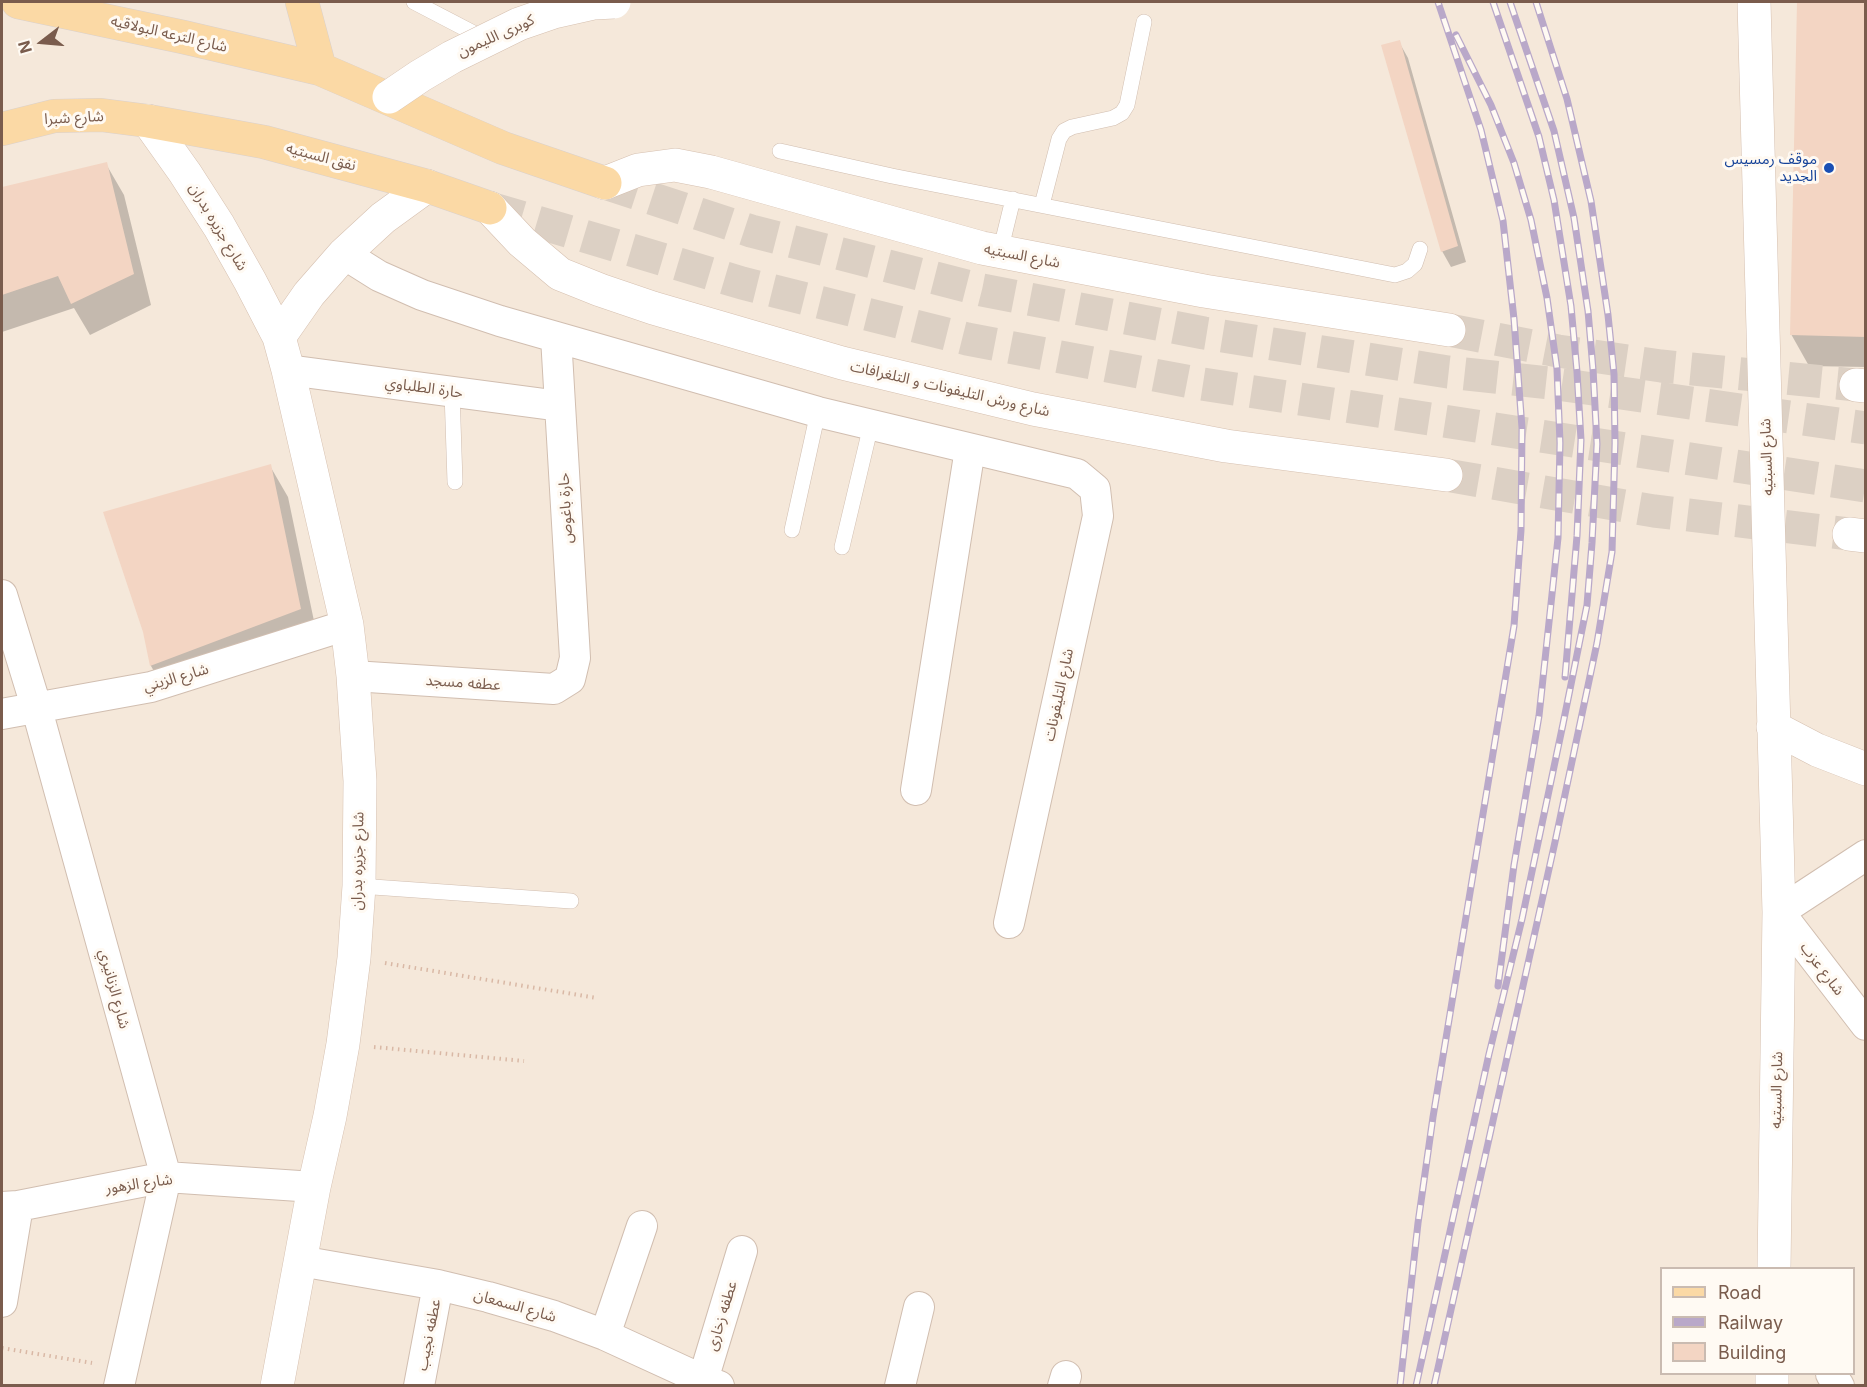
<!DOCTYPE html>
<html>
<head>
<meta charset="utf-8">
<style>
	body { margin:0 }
	#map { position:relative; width:1867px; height:1387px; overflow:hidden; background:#fdf6ec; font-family:Inter,sans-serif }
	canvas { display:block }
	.frame { position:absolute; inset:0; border:3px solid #7a5c4d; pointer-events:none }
	.legend { position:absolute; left:1660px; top:1267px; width:195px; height:108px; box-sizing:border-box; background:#fffaf3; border:2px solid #cabbb1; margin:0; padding:8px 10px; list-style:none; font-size:18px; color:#7a5c4d }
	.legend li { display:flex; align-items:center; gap:12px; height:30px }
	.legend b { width:30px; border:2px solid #cabbb1 }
	.north { position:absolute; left:12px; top:12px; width:60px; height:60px; -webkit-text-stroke:4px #fffaf3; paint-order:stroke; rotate:254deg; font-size:16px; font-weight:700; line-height:24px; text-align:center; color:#7a5c4d }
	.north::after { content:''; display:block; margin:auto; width:21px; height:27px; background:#7a5c4d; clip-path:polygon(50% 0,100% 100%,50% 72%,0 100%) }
</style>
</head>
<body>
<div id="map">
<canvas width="1867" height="1387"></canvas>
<div class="frame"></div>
<ul class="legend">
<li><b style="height:8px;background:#fbd9a5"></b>Road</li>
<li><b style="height:8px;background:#b9a8c9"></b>Railway</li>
<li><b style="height:16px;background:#f3d5c3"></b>Building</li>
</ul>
<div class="north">N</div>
</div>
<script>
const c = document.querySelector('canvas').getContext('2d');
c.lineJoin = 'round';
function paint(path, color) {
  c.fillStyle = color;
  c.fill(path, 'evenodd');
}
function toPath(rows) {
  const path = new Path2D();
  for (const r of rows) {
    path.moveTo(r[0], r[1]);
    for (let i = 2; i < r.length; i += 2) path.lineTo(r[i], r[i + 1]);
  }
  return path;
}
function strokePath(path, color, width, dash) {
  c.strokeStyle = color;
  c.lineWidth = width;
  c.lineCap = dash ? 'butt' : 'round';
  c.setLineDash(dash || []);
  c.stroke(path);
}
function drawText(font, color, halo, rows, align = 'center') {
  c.font = font + ' Inter,"Noto Sans Arabic",sans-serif';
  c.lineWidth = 6;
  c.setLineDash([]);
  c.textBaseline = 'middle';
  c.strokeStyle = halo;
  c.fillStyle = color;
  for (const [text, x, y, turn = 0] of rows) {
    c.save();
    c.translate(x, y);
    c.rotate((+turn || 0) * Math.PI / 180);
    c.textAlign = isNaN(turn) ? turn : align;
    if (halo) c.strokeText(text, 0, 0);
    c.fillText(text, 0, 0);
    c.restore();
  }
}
const residential = toPath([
	[2,2,1865,2,1865,1385,2,1386],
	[1662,1268,1854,1268,1854,1374,1662,1374]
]);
const shadow = toPath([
	[1798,2,1866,2,1866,367,1809,366,1791,334],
	[1399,42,1408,58,1466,262,1451,267,1442,251],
	[106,164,124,195,151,305,90,335,74,308,2,332,2,188],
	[270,466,288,497,318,640,169,697,151,666,144,632]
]);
const building = toPath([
	[1797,2,1866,2,1866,337,1790,335],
	[1400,40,1458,246,1441,252,1381,45],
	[107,162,134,274,71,304,58,276,2,295,2,187],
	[271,464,301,609,150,666,143,632,103,512]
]);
const secondaryTunnel = toPath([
	[1449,330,1558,351,1661,366,1856,385],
	[1446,475,1654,511,1849,534]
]);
const primaryTunnel = toPath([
	[605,183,751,231,982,290,1204,333,1448,372,1558,384,1866,428],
	[490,208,742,283,967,339,1196,383,1866,486]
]);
const path = toPath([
	[385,963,597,998],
	[374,1047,524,1061],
	[2,1348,92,1363]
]);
const lane = toPath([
	[414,2,485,39],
	[780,151,892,176,1395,275,1407,271,1415,264,1420,249],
	[1042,205,1059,139,1064,131,1072,127,1113,118,1122,113,1127,105,1144,22],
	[1000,252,1013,199],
	[452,392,455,482],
	[792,530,818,412],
	[842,547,871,425],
	[359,886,571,901]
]);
const street = toPath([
	[344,254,379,276,422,295,500,321,818,412,1077,474,1095,489,1098,516,1009,923],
	[288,370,560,406],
	[2,595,36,706,166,1177,119,1386],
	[353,676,554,689,570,679,575,658,556,337],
	[2,714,151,687,347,625],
	[916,790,970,449],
	[1866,855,1779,912,1866,1025],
	[2,1207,18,1206,166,1177,314,1187],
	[300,1261,438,1285,488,1297,554,1316,605,1335,703,1380,719,1386],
	[2,1302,18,1206],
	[605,1335,642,1226],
	[1831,1374,1839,1386],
	[703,1380,742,1251],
	[419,1386,438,1285],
	[900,1386,919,1307],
	[1063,1386,1066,1376]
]);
const secondary = toPath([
	[1754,2,1779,912,1774,1268],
	[148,121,185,173,219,226,250,281,279,337,288,370,347,625,353,676,360,781,359,886,354,958,343,1044,330,1116,314,1187,277,1386],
	[605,183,638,170,675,165,711,172,982,248,1204,291,1449,330],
	[490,208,522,242,560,274,600,290,653,308,842,363,1033,409,1226,446,1446,475],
	[279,337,309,294,344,254,383,218,427,186],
	[1856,385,1866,386],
	[1849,534,1866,536],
	[1773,727,1817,750,1866,769],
	[1772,1386,1772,1374]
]);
const primary = toPath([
	[18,2,183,37,320,69,503,148,605,183],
	[302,2,320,69],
	[2,129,54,116,101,115,148,121,264,142,427,186,490,208]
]);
const rail = toPath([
	[1493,2,1539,137,1554,200,1571,306,1577,372,1581,440,1577,536,1565,677],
	[1456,35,1491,105,1514,163,1531,220,1547,298,1557,369,1560,443,1558,538,1539,716,1514,865,1498,986],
	[1400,1386,1418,1223,1433,1117,1514,626,1521,530,1522,428,1514,319,1503,221,1481,130,1438,2],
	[1416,1386,1489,1054,1522,919,1563,724,1587,605,1592,543,1597,444,1593,369,1588,311,1574,218,1554,131,1510,2],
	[1434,1386,1555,842,1597,643,1612,552,1615,443,1614,374,1608,315,1591,201,1567,99,1536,2]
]);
const secondaryBridge = toPath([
	[389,97,420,76,452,57,519,24,554,12,594,3,614,2]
]);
const markers = [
	[1829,168,6,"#1a4fb4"]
];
const streetNames = [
	["شارع الترعه البولاقيه",169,34,13],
	["كوبرى الليمون",496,36,-24],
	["شارع شبرا",74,118,-3],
	["نفق السبتيه",321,157,15],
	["شارع جزيره بدران",218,227,59],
	["شارع السبتيه",1022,256,11],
	["حارة الطلباوي",424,388,8],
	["شارع ورش التليفونات و التلغرافات",950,389,13],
	["شارع السبتيه",1767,457,-92],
	["حارة باغوص",566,508,-93],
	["شارع الزيني",176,678,-16],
	["عطفه مسجد",463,683,4],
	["شارع التليفونات",1059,695,-78],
	["شارع جزيره بدران",358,861,-89],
	["شارع عزب",1822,969,53],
	["شارع الزنانيري",114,989,75],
	["شارع السبتيه",1777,1090,-89],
	["شارع الزهور",139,1184,-8],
	["شارع السمعان",515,1306,16],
	["عطفه زخارى",722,1316,-73],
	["عطفه نجيب",429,1335,-79]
];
const transitNames = [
	["موقف رمسيس",1817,159],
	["الجديد",1817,176]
];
paint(residential, '#f5e8da');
paint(shadow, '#0003');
paint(building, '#f3d5c3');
strokePath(secondaryTunnel, '#dcd0c4', 33, [33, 16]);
strokePath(primaryTunnel, '#dcd0c4', 33, [33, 16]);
strokePath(lane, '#d1beb0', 16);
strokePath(street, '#d1beb0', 32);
strokePath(secondary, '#d6c0b0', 34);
strokePath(primary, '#dad1cd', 34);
strokePath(path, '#d9b8a5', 4, [1.5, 4.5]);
strokePath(lane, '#fff', 15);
strokePath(street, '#fff', 30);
strokePath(secondary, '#fff', 33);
strokePath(primary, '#fbd9a5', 33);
strokePath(rail, '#b9a8c9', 7);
strokePath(rail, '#fffaf3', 4.5, [14]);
strokePath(secondaryBridge, '#d6c0b0', 34, []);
strokePath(secondaryBridge, '#fff', 33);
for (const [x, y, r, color] of markers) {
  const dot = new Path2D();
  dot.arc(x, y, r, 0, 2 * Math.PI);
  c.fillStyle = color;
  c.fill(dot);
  strokePath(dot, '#fffaf3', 2);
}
drawText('15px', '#7a5c4d', '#fffaf3', streetNames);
drawText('15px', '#164399', '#fffaf3', transitNames, 'right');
</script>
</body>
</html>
